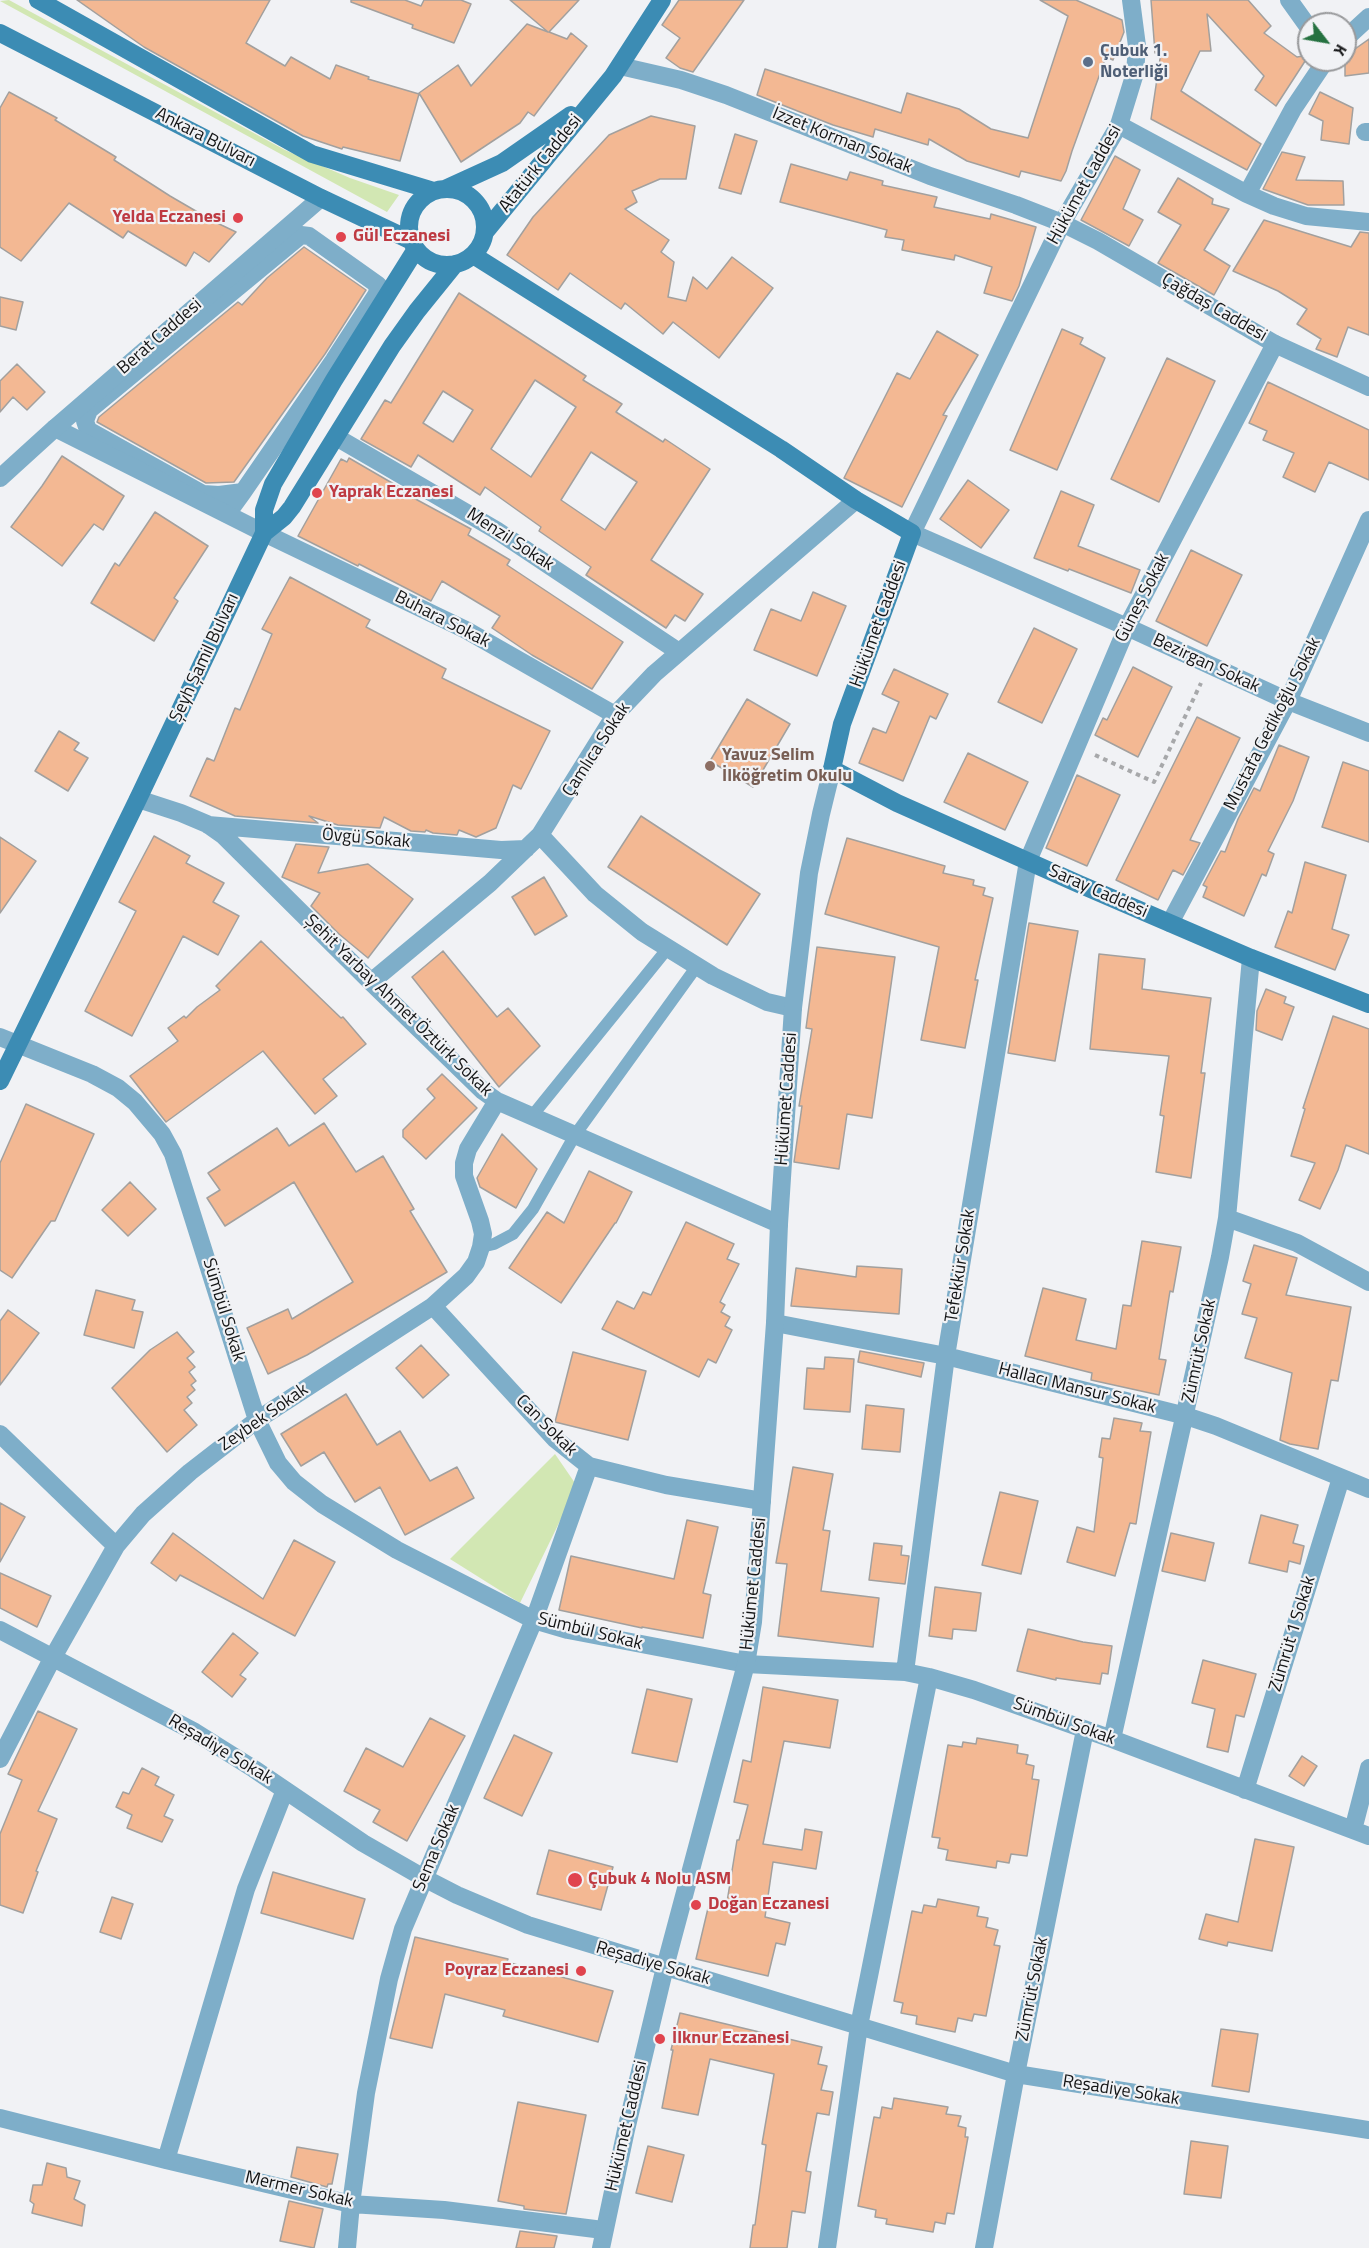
<!DOCTYPE html>
<html>
<head>
<meta charset="utf-8">
<style>
	body { margin:0 }
	#map { position:relative; width:1369px; height:2248px; overflow:hidden; background:#f1f2f5; font-family:"Titillium Web",sans-serif }
	canvas { display:block }
	.north { position:absolute; left:1297px; top:12px; width:60px; height:60px; box-sizing:border-box; background:#f1f2f5; border:2px solid #999a9c; border-radius:50%; rotate:121deg; font-size:16px; font-weight:700; line-height:24px; text-align:center; color:#141516 }
	.north::after { content:''; display:block; margin:auto; width:21px; height:27px; background:#257140; clip-path:polygon(50% 0,100% 100%,50% 72%,0 100%) }
</style>
</head>
<body>
<div id="map">
<canvas width="1369" height="2248"></canvas>
<div class="north">K</div>
</div>
<script>
const c = document.querySelector('canvas').getContext('2d');
c.lineJoin = 'round';
function paint(path, color) {
  c.fillStyle = color;
  c.fill(path, 'evenodd');
}
function toPath(rows) {
  const path = new Path2D();
  for (const r of rows) {
    if (r.length === 3) {
      path.moveTo(r[0] + r[2], r[1]);
      path.arc(r[0], r[1], r[2], 0, 2 * Math.PI);
      continue;
    }
    path.moveTo(r[0], r[1]);
    for (let i = 2; i < r.length; i += 2) path.lineTo(r[i], r[i + 1]);
  }
  return path;
}
function strokePath(path, color, width, dash) {
  c.strokeStyle = color;
  c.lineWidth = width;
  c.lineCap = dash ? 'butt' : 'round';
  c.setLineDash(dash || []);
  c.stroke(path);
}
function drawText(font, color, halo, rows, align = 'center') {
  c.font = font + ' "Titillium Web",sans-serif';
  c.lineWidth = 4.5;
  c.setLineDash([]);
  c.textBaseline = 'middle';
  c.strokeStyle = halo;
  c.fillStyle = color;
  for (const [text, x, y, turn = 0] of rows) {
    c.save();
    c.translate(x, y);
    c.rotate((+turn || 0) * Math.PI / 180);
    c.textAlign = isNaN(turn) ? turn : align;
    if (halo) c.strokeText(text, 0, 0);
    c.fillText(text, 0, 0);
    c.restore();
  }
}
const green = toPath([
	[9,0,285,150,350,178,399,195,387,212,0,1],
	[555,1454,577,1486,520,1603,450,1559]
]);
const building = toPath([
	[77,0,270,0,246,43,285,66,291,57,330,79,336,65,369,77,368,79,419,94,400,161,343,147,342,149,303,136,144,47,77,0],
	[351,0,405,0,421,6,424,0,461,0,471,4,454,43,412,28,413,25,351,2,351,0],
	[510,0,579,0,549,32,567,39,571,33,587,46,534,116,528,112,520,123,461,162,419,93,458,65,471,86,527,24,548,32,510,0],
	[679,0,744,0,693,72,680,68,666,58,680,38,662,25,679,0],
	[1040,0,1076,0,1122,20,1124,32,1113,60,1106,57,1072,151,1066,171,1061,181,1021,171,1019,177,967,161,929,139,928,145,875,129,873,137,833,125,757,95,765,69,901,113,907,93,959,109,991,129,1028,138,1068,16,1040,0],
	[1151,0,1248,0,1271,26,1264,33,1297,57,1309,55,1276,106,1255,90,1264,76,1207,14,1211,51,1200,51,1181,91,1261,144,1247,170,1151,119,1161,52,1155,53,1151,0],
	[1369,39,1369,73,1345,76,1345,56,1369,39],
	[9,92,57,118,55,120,116,157,114,160,170,196,213,221,236,232,209,262,194,252,186,266,128,231,123,238,69,203,21,261,0,247,0,108,9,92],
	[1320,92,1353,108,1349,144,1321,140,1323,121,1309,114,1320,92],
	[651,116,695,126,686,179,660,179,632,191,637,202,625,209,669,240,661,252,674,262,668,297,686,301,693,277,707,289,732,257,773,288,719,358,673,322,663,334,625,303,621,309,570,273,558,290,507,255,533,217,609,135,651,116],
	[735,134,757,141,741,194,719,188,735,134],
	[1282,152,1305,157,1296,180,1343,181,1344,205,1308,205,1263,189,1282,152],
	[1115,156,1140,170,1123,209,1143,220,1129,246,1081,220,1115,156],
	[791,164,847,180,850,172,883,181,882,185,937,197,934,207,990,219,991,214,1036,227,1019,286,1012,301,984,293,992,267,955,255,954,260,902,250,904,240,885,237,887,230,780,202,791,164],
	[1178,178,1213,199,1212,204,1229,209,1204,250,1230,266,1214,295,1158,263,1181,225,1158,212,1178,178],
	[1264,220,1351,247,1360,232,1369,233,1369,335,1348,327,1337,357,1316,349,1321,339,1297,324,1307,309,1278,291,1233,271,1264,220],
	[304,247,366,290,325,354,234,482,206,483,97,422,99,417,238,302,242,305,267,278,304,247],
	[459,293,586,376,583,380,622,404,616,412,663,442,665,439,710,469,651,560,703,594,685,621,675,615,666,628,586,575,591,567,539,531,541,527,485,487,480,495,418,455,411,467,361,439,385,400,391,403,459,293],
	[535,380,576,407,531,477,491,449,535,380],
	[443,391,473,410,453,442,423,423,443,391],
	[591,452,637,482,605,530,561,500,591,452],
	[0,297,23,302,16,330,0,326,0,297],
	[1062,329,1083,338,1080,344,1105,358,1057,470,1010,450,1062,329],
	[937,331,978,355,943,415,947,416,902,507,844,478,897,373,910,379,937,331],
	[1167,358,1215,381,1159,502,1111,479,1167,358],
	[17,364,45,392,27,410,13,397,0,412,0,381,17,364],
	[1268,382,1369,430,1369,480,1329,462,1315,492,1283,477,1294,453,1263,440,1267,431,1249,423,1268,382],
	[62,456,124,496,103,530,94,524,62,566,11,527,42,486,62,456],
	[349,458,399,487,397,489,471,529,468,535,510,560,507,565,623,642,592,689,532,655,492,628,500,616,442,581,431,601,359,564,358,566,298,536,341,459,347,462,349,458],
	[968,480,1009,510,981,548,940,519,968,480],
	[1061,491,1094,505,1078,546,1140,570,1131,593,1069,569,1068,571,1034,558,1061,491],
	[155,512,208,546,174,598,178,601,154,641,91,603,115,563,119,566,155,512],
	[1191,550,1242,575,1207,646,1156,621,1191,550],
	[290,577,370,620,366,627,446,669,442,678,550,731,521,789,513,785,496,828,476,837,459,830,457,835,433,833,426,830,425,832,411,831,384,817,380,828,338,825,309,816,318,823,235,816,190,796,207,758,214,761,235,708,240,710,272,634,262,629,290,577],
	[813,592,846,606,817,676,754,650,771,609,801,621,813,592],
	[1034,628,1077,649,1042,723,998,702,1034,628],
	[1133,667,1172,687,1138,757,1095,735,1103,718,1107,720,1133,667],
	[894,669,948,694,936,719,930,716,903,781,859,763,873,728,886,733,899,702,882,694,894,669],
	[747,699,790,724,753,787,710,761,747,699],
	[1197,717,1240,738,1190,840,1200,843,1183,875,1173,870,1158,900,1116,880,1197,717],
	[59,731,79,743,74,750,88,758,68,791,35,771,59,731],
	[1279,745,1309,757,1293,801,1268,851,1274,854,1266,876,1262,874,1244,916,1203,897,1207,887,1203,885,1221,851,1225,852,1238,819,1254,788,1260,791,1279,745],
	[968,753,1028,782,1005,830,944,802,968,753],
	[1343,762,1369,771,1369,842,1322,827,1343,762],
	[1077,775,1120,795,1087,866,1046,848,1077,775],
	[641,816,760,894,727,945,608,867,641,816],
	[154,836,190,856,186,863,224,883,213,902,239,916,218,955,183,936,132,1036,85,1011,136,911,119,902,154,836],
	[0,837,36,861,0,913,0,837],
	[847,838,945,866,943,873,974,880,973,885,985,888,983,895,993,898,975,980,978,980,965,1048,921,1040,939,947,825,914,847,838],
	[296,844,329,847,318,873,368,864,413,899,368,958,339,934,311,906,320,893,282,877,296,844],
	[1305,862,1346,875,1332,929,1349,935,1335,970,1275,947,1288,911,1292,913,1305,862],
	[544,877,567,916,535,935,512,897,544,877],
	[1029,923,1078,931,1055,1061,1008,1053,1029,923],
	[261,941,341,1018,343,1017,366,1044,323,1079,337,1096,315,1114,263,1051,166,1122,130,1076,178,1041,168,1028,184,1016,186,1018,197,1007,220,990,216,986,261,941],
	[817,947,895,957,872,1118,847,1114,839,1169,794,1162,802,1106,799,1106,812,1029,806,1028,817,947],
	[443,951,497,1017,508,1008,540,1046,499,1087,412,977,443,951],
	[1099,954,1145,959,1142,989,1211,998,1201,1073,1205,1073,1191,1178,1156,1172,1164,1116,1160,1115,1169,1056,1090,1049,1099,954],
	[1266,989,1286,997,1284,1003,1294,1007,1282,1040,1256,1030,1257,1011,1266,989],
	[1333,1016,1369,1029,1369,1154,1346,1145,1338,1170,1320,1209,1299,1200,1315,1163,1291,1156,1305,1109,1303,1108,1333,1016],
	[442,1074,477,1108,426,1159,403,1137,403,1130,435,1098,427,1089,442,1074],
	[26,1104,94,1134,55,1221,51,1221,12,1278,0,1270,0,1163,26,1104],
	[324,1123,356,1172,383,1156,414,1209,410,1211,447,1272,307,1355,268,1374,247,1328,288,1309,292,1319,353,1282,294,1182,225,1226,207,1198,220,1190,208,1173,277,1128,289,1146,324,1123],
	[502,1134,537,1169,516,1208,480,1187,477,1178,502,1134],
	[589,1171,632,1192,616,1223,615,1223,561,1303,509,1268,547,1212,564,1223,589,1171],
	[130,1182,156,1209,128,1236,102,1210,130,1182],
	[686,1222,734,1244,727,1259,739,1264,720,1302,725,1305,721,1312,730,1317,725,1326,732,1330,716,1363,708,1359,699,1377,602,1329,617,1301,634,1309,643,1292,651,1295,686,1222],
	[1142,1241,1181,1247,1173,1292,1170,1291,1159,1359,1166,1360,1159,1395,1091,1380,1092,1373,1025,1356,1043,1288,1086,1299,1076,1340,1116,1349,1123,1305,1131,1306,1142,1241],
	[1254,1245,1297,1258,1286,1295,1351,1307,1338,1381,1331,1380,1318,1449,1290,1444,1280,1440,1292,1373,1245,1358,1257,1318,1242,1314,1251,1284,1243,1281,1254,1245],
	[857,1266,902,1269,899,1314,791,1306,796,1268,856,1277,857,1266],
	[96,1290,135,1300,132,1310,143,1312,134,1348,84,1335,96,1290],
	[8,1310,39,1333,0,1385,0,1321,8,1310],
	[177,1332,194,1352,187,1358,195,1367,189,1372,196,1381,191,1385,195,1390,187,1397,192,1403,184,1410,197,1425,167,1452,112,1388,150,1350,177,1332],
	[421,1345,449,1375,423,1398,396,1368,421,1345],
	[860,1351,924,1363,921,1377,858,1362,860,1351],
	[573,1352,646,1371,628,1440,555,1422,573,1352],
	[825,1357,854,1359,850,1412,804,1409,807,1368,824,1369,825,1357],
	[346,1394,377,1445,400,1431,430,1481,457,1467,474,1498,405,1535,380,1487,355,1502,324,1452,301,1466,281,1434,346,1394],
	[866,1405,904,1409,900,1452,862,1449,866,1405],
	[1114,1418,1142,1423,1140,1431,1151,1432,1136,1524,1130,1523,1115,1576,1067,1562,1077,1527,1094,1532,1103,1458,1099,1457,1102,1438,1110,1439,1114,1418],
	[793,1467,833,1474,823,1530,830,1531,821,1591,879,1598,873,1647,778,1636,787,1564,776,1563,793,1467],
	[1000,1492,1038,1501,1021,1574,982,1565,1000,1492],
	[0,1503,25,1517,0,1562,0,1503],
	[1261,1515,1298,1525,1293,1543,1304,1546,1300,1564,1289,1561,1287,1572,1249,1563,1261,1515],
	[687,1520,718,1527,703,1593,711,1595,703,1638,642,1627,642,1628,559,1610,571,1556,674,1579,687,1520],
	[173,1533,263,1599,294,1540,335,1562,295,1636,180,1575,176,1581,151,1563,173,1533],
	[1171,1533,1214,1543,1205,1581,1162,1571,1171,1533],
	[874,1543,902,1546,901,1555,909,1556,905,1584,869,1580,874,1543],
	[0,1573,51,1596,37,1627,0,1608,0,1573],
	[935,1587,981,1593,976,1631,953,1629,952,1639,929,1636,935,1587],
	[1028,1629,1083,1642,1112,1646,1108,1674,1102,1673,1100,1684,1056,1678,1056,1680,1017,1671,1028,1629],
	[233,1633,258,1653,240,1675,246,1679,232,1697,202,1672,233,1633],
	[1203,1660,1256,1674,1244,1717,1236,1715,1228,1752,1207,1747,1215,1709,1192,1703,1203,1660],
	[763,1687,838,1700,830,1748,784,1741,763,1844,802,1850,805,1829,822,1832,816,1869,773,1862,765,1917,790,1923,785,1945,776,1943,768,1976,696,1959,709,1904,726,1908,737,1840,739,1840,748,1805,734,1802,743,1760,751,1762,763,1687],
	[647,1689,692,1699,677,1762,632,1753,647,1689],
	[38,1711,77,1729,38,1811,57,1819,36,1871,38,1872,23,1913,0,1905,0,1834,22,1780,8,1774,38,1711],
	[430,1718,465,1736,407,1841,373,1822,380,1810,344,1791,366,1748,403,1767,430,1718],
	[514,1735,552,1753,522,1816,484,1798,514,1735],
	[977,1738,1018,1745,1017,1753,1028,1755,1026,1764,1034,1766,1032,1779,1039,1780,1027,1856,1011,1854,1009,1863,997,1861,996,1868,946,1860,948,1850,938,1848,940,1838,932,1837,948,1745,962,1747,963,1742,976,1744,977,1738],
	[1302,1756,1317,1766,1304,1786,1289,1776,1302,1756],
	[142,1768,159,1777,155,1785,174,1795,164,1816,173,1820,162,1842,127,1828,132,1815,116,1807,123,1792,129,1794,142,1768],
	[1255,1839,1294,1847,1272,1951,1228,1942,1227,1946,1199,1939,1206,1914,1238,1922,1255,1839],
	[549,1850,613,1867,601,1910,537,1894,549,1850],
	[273,1872,365,1899,353,1939,261,1913,273,1872],
	[112,1897,133,1904,121,1939,100,1932,112,1897],
	[938,1899,979,1907,977,1916,988,1918,986,1927,998,1930,994,1945,1000,1946,986,2016,974,2014,972,2021,958,2018,955,2032,916,2024,917,2016,901,2013,903,2003,894,2001,912,1911,922,1913,924,1905,936,1907,938,1899],
	[415,1937,508,1959,507,1962,613,1991,598,2042,503,2016,505,2010,445,1994,432,2048,390,2038,415,1937],
	[680,2013,822,2047,818,2064,827,2066,821,2090,833,2092,829,2115,817,2113,806,2171,811,2172,805,2213,792,2211,787,2248,750,2248,753,2225,755,2225,766,2145,762,2144,774,2074,710,2059,698,2115,662,2108,673,2050,671,2050,680,2013],
	[1221,2029,1258,2034,1249,2092,1212,2086,1221,2029],
	[894,2098,948,2107,946,2114,961,2116,958,2126,966,2128,965,2137,968,2137,954,2214,947,2213,945,2224,935,2222,933,2232,886,2224,887,2219,875,2217,876,2210,858,2206,874,2117,880,2118,882,2107,892,2109,894,2098],
	[518,2102,586,2115,566,2214,524,2209,524,2206,498,2201,518,2102],
	[1191,2141,1228,2146,1221,2198,1184,2194,1191,2141],
	[648,2146,684,2155,672,2202,636,2193,648,2146],
	[297,2147,338,2154,332,2184,328,2184,327,2187,291,2177,297,2147],
	[47,2163,66,2168,67,2177,80,2181,74,2199,85,2205,82,2226,32,2213,34,2204,30,2201,33,2185,42,2185,47,2163],
	[289,2201,323,2209,314,2248,280,2241,289,2201],
	[520,2231,557,2236,554,2248,516,2248,520,2231]
]);
const path = toPath([
	[1095,755,1154,782,1201,683]
]);
const service = toPath([
	[532,1116,668,948],
	[481,1247,494,1244,513,1234,533,1209,575,1135,697,966]
]);
const pedestrian = toPath([
	[227,514,243,492,334,360,377,294,378,285,309,236,301,235,89,410,85,421,88,430,203,494,219,495,243,492]
]);
const minor = toPath([
	[1289,0,1309,28],
	[1345,39,1369,17],
	[620,66,681,80,726,95,930,176,1016,205,1062,223],
	[1119,125,1247,194,1274,206,1306,216,1369,222],
	[1365,132,1369,132],
	[1247,194,1293,109,1326,60],
	[55,428,264,533,466,630,615,715],
	[336,437,496,530,679,652],
	[912,533,1127,627,1288,701,1369,733],
	[138,799,181,813,207,824,224,836,371,982,483,1091,497,1101,779,1224],
	[208,825,501,850,526,849],
	[540,835,595,894,642,932,713,976,767,1002,793,1008],
	[1170,923,1288,701,1369,520],
	[371,982,490,883,540,835,615,715,654,674,856,500],
	[0,1037,92,1074,118,1088,135,1102,162,1134,173,1154,257,1420,278,1463,294,1482,322,1504,397,1550,534,1620,568,1630,746,1664,905,1672,929,1677,974,1690,1112,1739,1369,1836],
	[1227,1218,1297,1243,1369,1282],
	[433,1306,555,1439,589,1466,666,1485,762,1501],
	[775,1323,946,1356,1186,1416,1216,1426,1369,1489],
	[0,1434,116,1546],
	[0,1630,195,1732,254,1769,363,1843,424,1878,457,1895,528,1925,1016,2074,1369,2130],
	[905,1672,946,1356,1028,861,1127,627,1275,344],
	[1112,1739,1220,1257,1227,1218,1251,958],
	[0,1759,52,1659,116,1546,143,1514,190,1472,257,1420,433,1306,466,1276,476,1262,481,1247,483,1234,480,1221,464,1176,464,1163,468,1149,497,1101],
	[1245,1790,1341,1478],
	[1353,1830,1369,1768],
	[0,2118,166,2160,351,2204,444,2210,603,2230],
	[166,2160,246,1889,285,1790],
	[347,2248,351,2204,366,2093,389,1979,403,1929,534,1620,589,1466],
	[827,2248,859,2026,929,1677],
	[984,2248,1016,2074,1085,1730]
]);
const tertiary = toPath([
	[1062,223,1098,241,1275,344,1369,387],
	[0,478,55,428,321,198],
	[912,533,1062,223,1119,125,1135,73,1137,46,1131,0],
	[601,2248,626,2130,665,1967,746,1664,753,1622,775,1323,779,1224,793,1008,809,873,821,814,832,769]
]);
const secondary = toPath([
	[38,0,312,154,434,191],
	[0,33,321,198,412,241],
	[445,189,502,163,571,115],
	[447,227,38],
	[485,232,613,76,662,0],
	[473,255,781,449,856,500,912,533,842,724,832,769,897,803,1079,884,1251,958,1369,1004],
	[264,533,264,510,273,484,334,380,416,249],
	[0,1081,138,799,264,533,284,517,292,507,392,346,417,311,455,264]
]);
const markers = [
	[1088,62,6,"#5c6f8a"],
	[238,218,6,"#e0444e"],
	[341,237,6,"#e0444e"],
	[317,493,6,"#e0444e"],
	[710,766,6,"#8d6e63"],
	[575,1880,8,"#e0444e"],
	[696,1905,6,"#e0444e"],
	[581,1971,6,"#e0444e"],
	[660,2039,6,"#e0444e"]
];
const serviceNames = [
	["Çubuk 1.",1100,52],
	["Noterliği",1100,73]
];
const streetNames = [
	["Ankara Bulvarı",205,138,27],
	["İzzet Korman Sokak",842,141,22],
	["Atatürk Caddesi",541,164,-51],
	["Hükümet Caddesi",1085,185,-61],
	["Çağdaş Caddesi",1214,308,30],
	["Berat Caddesi",160,337,-41],
	["Menzil Sokak",510,540,33],
	["Güneş Sokak",1143,598,-63],
	["Buhara Sokak",442,620,27],
	["Hükümet Caddesi",879,624,-70],
	["Şeyh Şamil Bulvarı",205,658,-65],
	["Bezirgan Sokak",1206,664,25],
	["Mustafa Gedikoğlu Sokak",1273,724,-63],
	["Çamlıca Sokak",597,750,-57],
	["Övgü Sokak",366,839,5],
	["Saray Caddesi",1098,892,24],
	["Şehit Yarbay Ahmet Öztürk Sokak",398,1006,44],
	["Hükümet Caddesi",787,1099,-86],
	["Tefekkür Sokak",961,1266,-81],
	["Sümbül Sokak",223,1310,73],
	["Zümrüt Sokak",1200,1351,-78],
	["Hallacı Mansur Sokak",1077,1389,14],
	["Zeybek Sokak",264,1418,-35],
	["Can Sokak",546,1426,45],
	["Hükümet Caddesi",754,1584,-84],
	["Sümbül Sokak",590,1632,14],
	["Zümrüt 1 Sokak",1293,1634,-73],
	["Sümbül Sokak",1064,1722,20],
	["Reşadiye Sokak",220,1750,31],
	["Sema Sokak",437,1848,-67],
	["Reşadiye Sokak",653,1964,16],
	["Zümrüt Sokak",1033,1989,-79],
	["Reşadiye Sokak",1121,2091,9],
	["Hükümet Caddesi",627,2126,-77],
	["Mermer Sokak",299,2190,13]
];
const healthNames = [
	["Yelda Eczanesi",226,218,"right"],
	["Gül Eczanesi",353,237],
	["Yaprak Eczanesi",329,493],
	["Çubuk 4 Nolu ASM",588,1880],
	["Doğan Eczanesi",708,1905],
	["Poyraz Eczanesi",569,1971,"right"],
	["İlknur Eczanesi",672,2039]
];
const educationNames = [
	["Yavuz Selim",722,756],
	["İlköğretim Okulu",722,777]
];
paint(green, '#d2e7b3');
paint(building, '#f3b893');
strokePath(building, '#a2a09e', 1.5);
strokePath(path, '#a7a8aa', 4, [4.5, 4.5]);
strokePath(service, '#7eaec9', 12);
strokePath(pedestrian, '#7eaec9', 18);
strokePath(minor, '#7eaec9', 18);
strokePath(tertiary, '#7eaec9', 18);
strokePath(secondary, '#3c8cb4', 18);
for (const [x, y, r, color] of markers) {
  const dot = new Path2D();
  dot.arc(x, y, r, 0, 2 * Math.PI);
  c.fillStyle = color;
  c.fill(dot);
  strokePath(dot, '#f1f2f5', 2);
}
drawText('bold 18px', '#4e5e75', '#f1f2f5', serviceNames, 'left');
drawText('18px', '#141516', '#f1f2f5', streetNames);
drawText('bold 18px', '#be3a42', '#f1f2f5', healthNames, 'left');
drawText('bold 18px', '#785e54', '#f1f2f5', educationNames, 'left');
</script>
</body>
</html>
